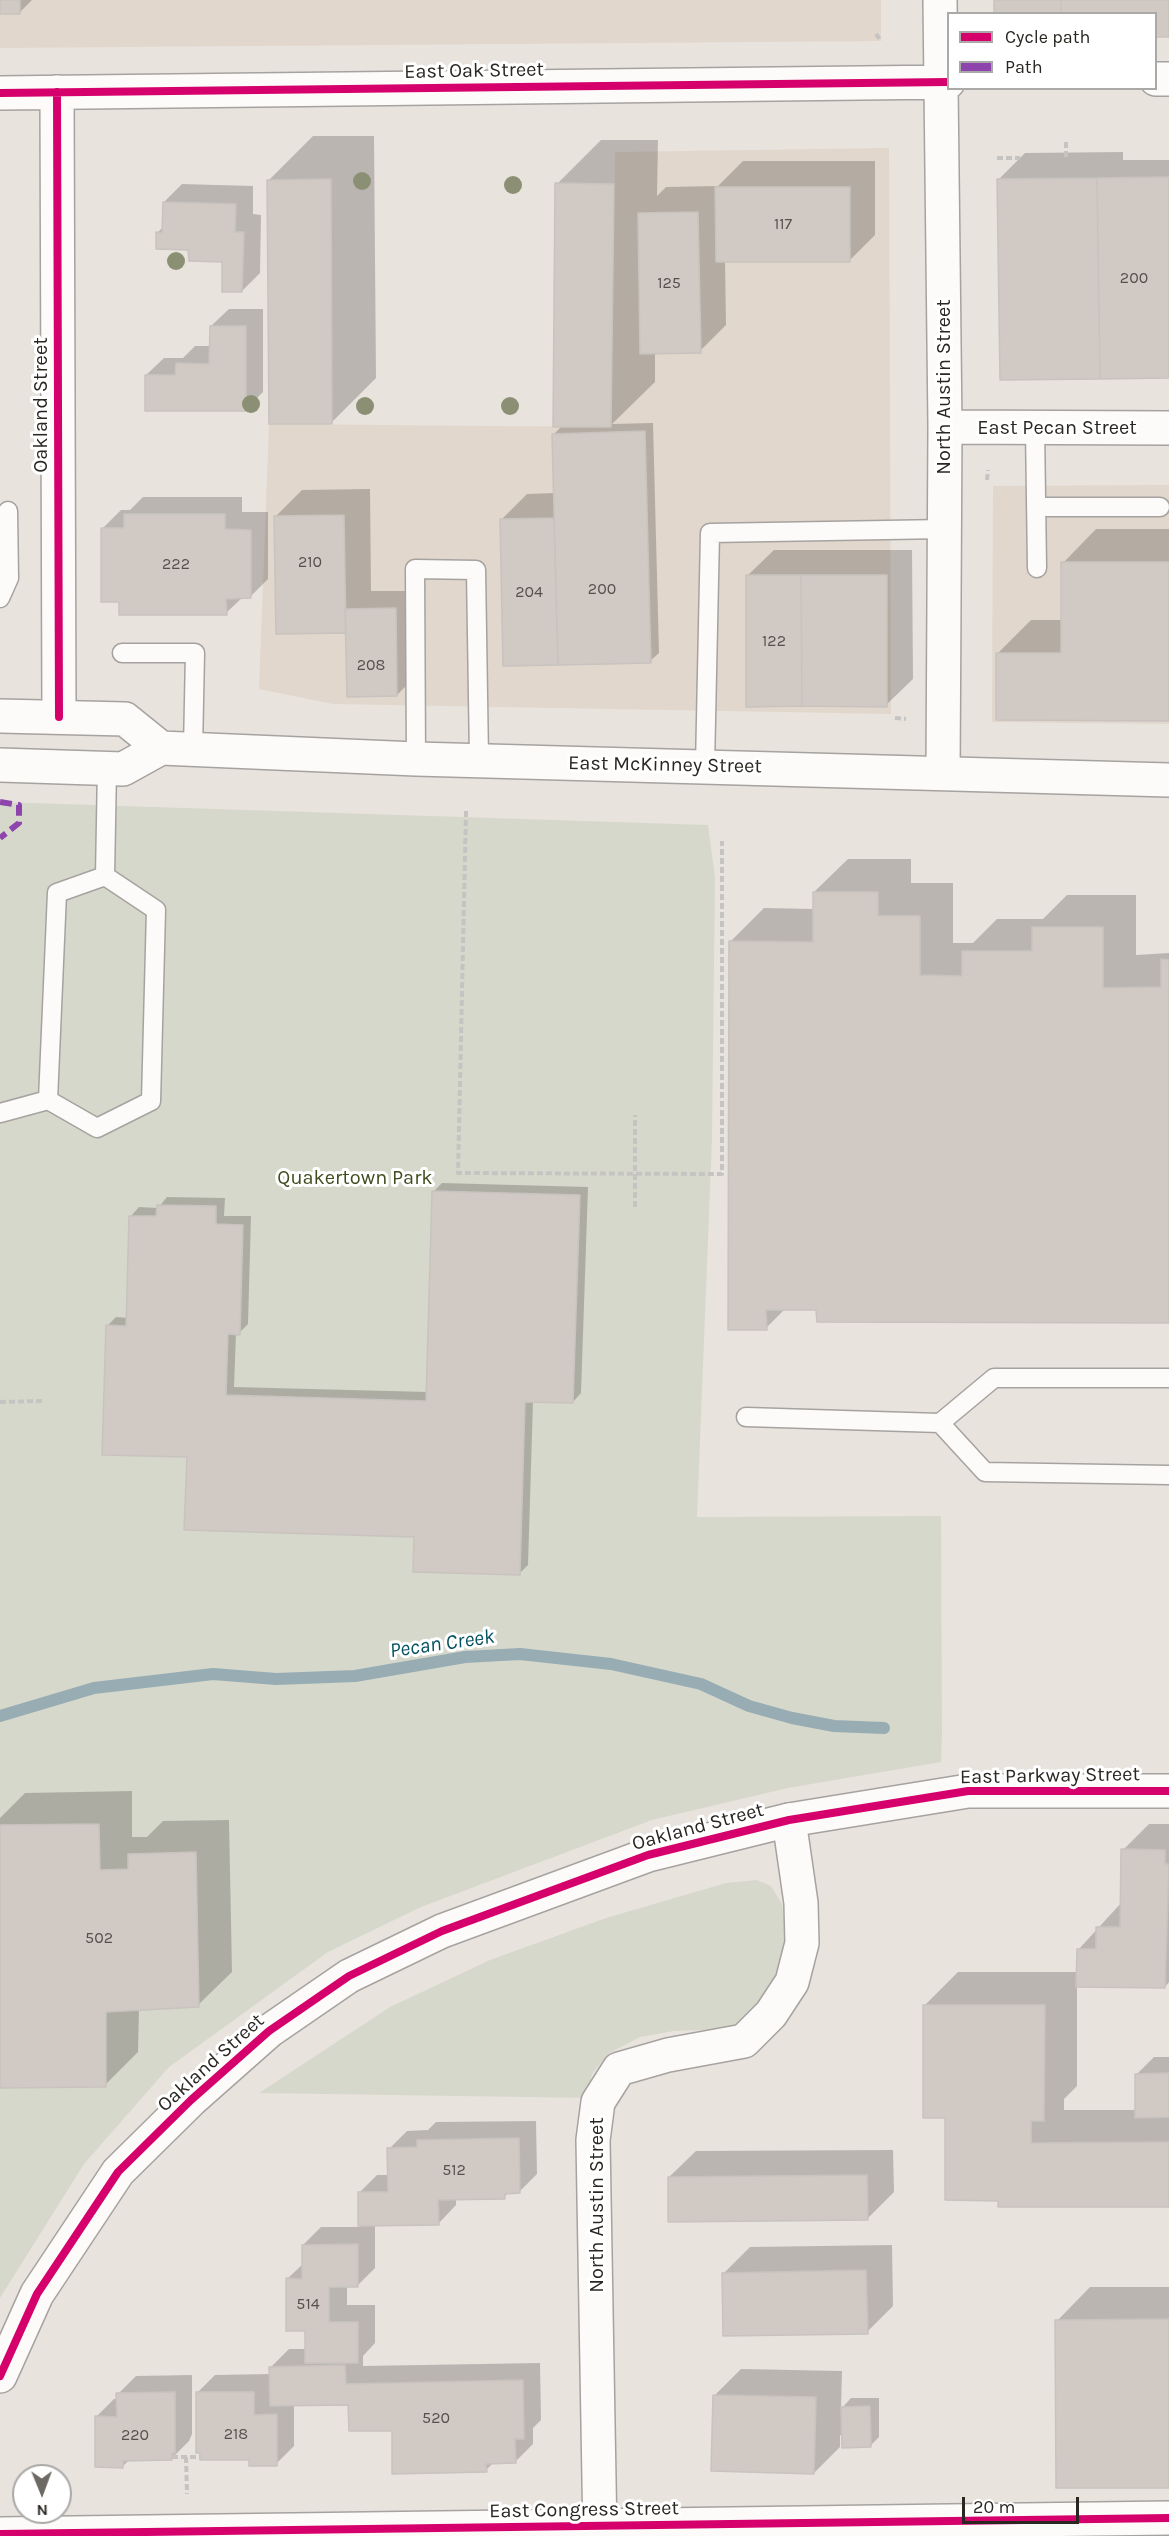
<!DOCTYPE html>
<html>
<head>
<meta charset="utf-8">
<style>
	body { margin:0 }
	#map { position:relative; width:1169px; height:2536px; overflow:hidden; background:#e9e3de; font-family:Karla,sans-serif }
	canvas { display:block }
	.legend { position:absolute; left:947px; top:12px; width:210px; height:78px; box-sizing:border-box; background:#fff; border:2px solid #aaa9a7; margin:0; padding:8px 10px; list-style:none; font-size:18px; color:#2a2723 }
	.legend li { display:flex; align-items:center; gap:12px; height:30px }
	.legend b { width:30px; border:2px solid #aaa9a7 }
	.north { position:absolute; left:12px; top:2464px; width:60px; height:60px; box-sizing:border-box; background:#fff; border:2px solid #aaa9a7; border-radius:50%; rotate:179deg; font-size:16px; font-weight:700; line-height:24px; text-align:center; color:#2a2723 }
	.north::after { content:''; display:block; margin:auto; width:21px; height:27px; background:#6d6964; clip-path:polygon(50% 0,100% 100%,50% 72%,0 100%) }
	.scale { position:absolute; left:962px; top:2497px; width:117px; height:27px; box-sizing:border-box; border:3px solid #2a2723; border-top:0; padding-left:8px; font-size:18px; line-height:21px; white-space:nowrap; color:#2a2723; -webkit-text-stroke:4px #fff; paint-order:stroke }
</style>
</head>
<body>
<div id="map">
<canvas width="1169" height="2536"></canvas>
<ul class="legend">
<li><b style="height:8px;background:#d6006c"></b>Cycle path</li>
<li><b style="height:8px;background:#8e44ad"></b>Path</li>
</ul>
<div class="north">N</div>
<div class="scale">20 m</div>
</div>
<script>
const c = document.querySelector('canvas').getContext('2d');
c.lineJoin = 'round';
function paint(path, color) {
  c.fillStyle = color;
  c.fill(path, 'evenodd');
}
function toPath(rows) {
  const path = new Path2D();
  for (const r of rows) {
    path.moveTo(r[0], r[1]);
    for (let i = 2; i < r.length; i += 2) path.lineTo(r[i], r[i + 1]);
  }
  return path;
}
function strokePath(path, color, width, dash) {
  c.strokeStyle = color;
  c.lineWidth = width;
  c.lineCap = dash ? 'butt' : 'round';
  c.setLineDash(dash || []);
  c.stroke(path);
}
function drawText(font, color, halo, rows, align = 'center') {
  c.font = font + ' Karla,sans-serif';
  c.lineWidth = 6;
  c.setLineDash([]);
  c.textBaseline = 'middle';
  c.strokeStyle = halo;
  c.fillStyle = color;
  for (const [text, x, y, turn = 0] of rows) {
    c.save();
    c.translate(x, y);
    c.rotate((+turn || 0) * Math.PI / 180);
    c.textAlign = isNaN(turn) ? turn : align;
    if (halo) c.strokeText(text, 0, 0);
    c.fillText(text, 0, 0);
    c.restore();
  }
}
const built = toPath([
	[0,0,881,0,881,41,0,48],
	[889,148,891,714,333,704,259,689,269,424,611,427,615,152],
	[1169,485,1169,724,992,722,993,486]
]);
const green = toPath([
	[0,802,708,825,715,877,712,1139,697,1517,941,1516,942,1734,941,1762,788,1788,652,1820,421,1907,328,1952,169,2067,84,2164,0,2298],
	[757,1880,771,1886,782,1904,786,1930,781,1963,770,1994,735,2029,674,2031,640,2037,609,2053,592,2074,588,2098,259,2093,390,2007,490,1960,606,1918,726,1883]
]);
const shadow = toPath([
	[0,0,32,0,19,13,0,13],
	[313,136,374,136,376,378,332,422,269,180],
	[601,140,658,140,657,196,666,187,718,186,743,161,875,161,875,235,849,261,725,260,726,325,700,351,655,352,655,382,612,424,653,423,659,653,650,661,558,663,501,520,527,494,555,493,554,434,562,426,557,184],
	[1123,152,1123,160,1169,160,1169,377,999,179,1025,153],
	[182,184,253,186,253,214,261,215,260,273,242,291,224,260,157,233,164,226,164,202],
	[229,309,263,309,263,392,245,410,146,375,164,358,183,358,195,346,211,346,211,326],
	[370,489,371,591,413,591,415,677,397,695,276,516,302,490],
	[143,497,242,497,242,512,268,512,268,579,250,597,243,597,226,613,121,600,103,528,121,510,130,510],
	[1096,529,1169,529,1169,719,997,654,1031,620,1063,620,1063,563],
	[774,550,912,550,913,679,886,705,747,576],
	[848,859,911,859,911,883,953,883,953,943,973,943,997,919,1043,919,1067,895,1136,895,1136,955,1169,953,1169,1321,786,1308,766,1328,730,942,764,908,814,909,814,892],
	[442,1183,588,1187,581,1393,573,1402,533,1401,528,1565,520,1573,188,1456,107,1326,116,1317,128,1318,131,1216,139,1207,158,1208,167,1197,225,1198,224,1216,251,1216,248,1324,239,1333,236,1333,234,1387,428,1392,433,1192],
	[132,1791,132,1837,147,1837,163,1821,229,1820,232,1972,198,2005,139,2009,138,2052,105,2085,0,2087,0,1818,25,1793],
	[1149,1824,1169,1824,1169,1982,1165,1987,1077,1986,1077,2086,1064,2099,1064,2110,1137,2110,1136,2075,1154,2057,1169,2057,1169,2205,999,2199,946,2117,925,2005,958,1972,1078,1972,1078,1950,1122,1902,1123,1850],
	[536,2121,537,2174,519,2192,509,2192,504,2197,456,2198,456,2205,439,2223,375,2224,375,2268,358,2285,347,2285,347,2305,375,2305,375,2343,363,2356,363,2366,540,2363,541,2420,533,2428,533,2444,515,2462,494,2462,486,2470,393,2429,350,2403,294,2404,294,2446,276,2464,250,2458,197,2393,215,2375,271,2374,271,2367,289,2349,306,2349,306,2330,287,2279,304,2263,303,2245,321,2227,360,2227,359,2193,377,2175,389,2175,389,2149,407,2131,428,2130,436,2122],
	[893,2150,894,2192,868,2218,669,2177,696,2151],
	[892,2245,893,2306,867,2332,724,2273,750,2247],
	[1090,2287,1169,2287,1169,2486,1057,2321],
	[741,2369,842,2371,841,2409,851,2398,879,2398,879,2437,870,2446,840,2435,840,2447,814,2473,715,2395],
	[192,2375,192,2434,189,2441,171,2459,130,2459,123,2466,96,2417,114,2399,118,2399,118,2394,136,2376]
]);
const stream = toPath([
	[0,1716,94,1688,213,1674,276,1679,355,1676,465,1657,520,1654,611,1664,701,1684,749,1706,792,1718,834,1726,884,1728]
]);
const building = toPath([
	[0,0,20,0,20,14,0,14,0,0],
	[994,0,1061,0,1061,14,994,14,994,0],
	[1061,0,1169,0,1169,37,1156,37,1156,14,1061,14,1061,0],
	[1169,177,1169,378,1100,379,1097,178,1169,177],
	[1097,178,1100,379,1000,380,997,179,1097,178],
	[331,179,332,424,269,424,267,180,331,179],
	[555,183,614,184,611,427,553,427,555,183],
	[715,187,850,187,850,262,716,262,715,187],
	[163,202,236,204,235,232,244,232,242,292,222,292,222,262,189,261,188,250,156,249,156,232,162,233,163,202],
	[698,212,701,353,640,354,638,213,698,212],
	[210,326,246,326,246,411,145,411,145,375,175,375,176,363,209,364,210,326],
	[645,431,651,663,558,665,552,434,645,431],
	[124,514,225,514,225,529,251,530,251,598,226,599,227,615,119,615,119,602,101,602,101,528,124,528,124,514],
	[344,515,346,633,276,634,274,516,344,515],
	[554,518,558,665,503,666,500,519,554,518],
	[1061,562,1169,562,1169,721,996,720,996,653,1061,653,1061,562],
	[746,575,801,575,802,706,746,707,746,575],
	[801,575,887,575,887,707,802,706,801,575],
	[396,608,397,696,347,697,345,609,396,608],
	[813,892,878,892,878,916,920,916,920,975,962,976,962,951,1032,951,1032,927,1103,927,1103,988,1161,987,1161,959,1169,960,1169,1323,817,1322,816,1310,766,1310,767,1330,728,1330,729,941,813,942,813,892],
	[432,1191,580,1195,573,1403,525,1402,520,1575,413,1572,414,1537,184,1530,187,1457,102,1455,106,1325,126,1326,129,1216,156,1216,157,1205,216,1206,216,1224,243,1225,240,1335,228,1334,226,1395,426,1401,432,1191],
	[99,1824,100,1870,128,1869,128,1854,196,1852,199,2007,106,2012,106,2087,0,2088,0,1825,99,1824],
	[1121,1849,1165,1850,1165,1864,1169,1864,1165,1988,1076,1987,1077,1949,1096,1949,1096,1927,1120,1927,1121,1849],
	[923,2005,1045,2005,1044,2121,1031,2121,1031,2143,1169,2142,1169,2207,998,2207,998,2201,945,2200,945,2118,923,2118,923,2005],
	[1169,2073,1169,2117,1135,2118,1135,2074,1169,2073],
	[519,2138,520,2193,505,2194,505,2199,438,2200,439,2225,358,2226,358,2192,388,2192,387,2148,417,2147,417,2140,519,2138],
	[867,2175,868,2220,668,2222,668,2177,867,2175],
	[358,2244,358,2287,329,2287,329,2322,358,2322,358,2363,305,2363,305,2331,286,2331,286,2278,302,2279,302,2245,358,2244],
	[866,2270,868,2334,723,2336,722,2273,866,2270],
	[1169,2319,1169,2488,1056,2488,1055,2320,1169,2319],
	[345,2365,346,2384,523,2380,524,2439,515,2439,516,2463,486,2464,487,2472,392,2474,392,2431,349,2431,348,2405,270,2406,269,2367,345,2365],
	[175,2392,175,2453,172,2453,172,2460,123,2461,123,2468,95,2467,95,2416,117,2417,116,2393,175,2392],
	[196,2392,254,2392,254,2415,277,2414,277,2466,249,2466,249,2460,200,2460,200,2453,196,2453,196,2392],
	[713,2395,816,2397,814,2474,711,2471,713,2395],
	[870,2406,871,2447,842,2448,841,2407,870,2406]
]);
const path = toPath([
	[876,34,881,41],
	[1066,157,1066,142],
	[997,158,1020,158],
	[987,480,988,470],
	[895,718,906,719],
	[466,811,458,1173,722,1174,722,841],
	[635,1207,635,1115],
	[0,1402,42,1401],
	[172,2457,200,2457],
	[186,2457,187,2494]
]);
const lane = toPath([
	[1035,428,1037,568],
	[1036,507,1160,507],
	[0,598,9,578,8,511],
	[122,653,195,653,193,749],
	[416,759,415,569,476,570,479,759],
	[705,766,710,533,945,529],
	[105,876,156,910,151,1101,97,1128,48,1100,57,893,105,876],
	[105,876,107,768],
	[0,1113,48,1100],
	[746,1417,940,1423,994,1378,1169,1378],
	[940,1423,985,1472,1169,1475]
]);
const street = toPath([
	[940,0,945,427,943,773],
	[1156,79,1169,79],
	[57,92,59,717],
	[0,93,948,82],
	[945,427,1169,428],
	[600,2536,593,2140,598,2102,619,2069,668,2055,744,2041,771,2014,792,1982,802,1943,801,1903,789,1820]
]);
const secondary = toPath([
	[0,716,125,719,161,748],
	[0,765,123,769,161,748,416,759,1169,780],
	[0,2376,37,2294,118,2172,191,2100,269,2031,349,1976,442,1931,648,1855,789,1820,968,1791,1169,1791],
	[0,2534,1169,2518]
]);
const quiet = toPath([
	[0,802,19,805,19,823,0,838]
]);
const cycleway = toPath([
	[57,92,59,717],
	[0,93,948,82],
	[0,2376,37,2294,118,2172,191,2100,269,2031,349,1976,442,1931,648,1855,789,1820,968,1791,1169,1791],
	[0,2534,1169,2518]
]);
const trees = [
	[362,181],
	[513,185],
	[176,261],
	[251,404],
	[365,406],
	[510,406]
];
const numberNames = [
	["117",783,224],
	["200",1134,278],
	["125",669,283],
	["210",310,562],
	["222",176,564],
	["200",602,589],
	["204",529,592],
	["122",774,641],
	["208",371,665],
	["502",99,1938],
	["512",454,2170],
	["514",308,2304],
	["520",436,2418],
	["218",236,2434],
	["220",135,2435]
];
const streetNames = [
	["East Oak Street",474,71,-1],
	["North Austin Street",944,387,-90],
	["Oakland Street",41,405,-90],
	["East Pecan Street",1057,428],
	["East McKinney Street",665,765,1],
	["East Parkway Street",1050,1776,-1],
	["Oakland Street",698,1827,-15],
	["Oakland Street",211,2063,-42],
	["North Austin Street",597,2205,-90],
	["East Congress Street",584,2510,-1]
];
const parkNames = [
	["Quakertown Park",355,1178]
];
const waterNames = [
	["Pecan Creek",442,1644,-8]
];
paint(built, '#e1d7cc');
paint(green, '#d7d8cc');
paint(shadow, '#0003');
strokePath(stream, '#97adb3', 12);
paint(building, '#d1c9c3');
strokePath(building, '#c8c3bf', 1.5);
strokePath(lane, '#a6a29f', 21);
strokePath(street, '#a6a29f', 36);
strokePath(secondary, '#a6a29f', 36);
strokePath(path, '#c5c4c2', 4, [6, 3]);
strokePath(lane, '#fcfbfa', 18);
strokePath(street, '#fcfbfa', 33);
strokePath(secondary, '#fcfbfa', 33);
strokePath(quiet, '#8e44ad', 6, [12, 6]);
strokePath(cycleway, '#d6006c', 8);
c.fillStyle = '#8b9074';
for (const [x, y] of trees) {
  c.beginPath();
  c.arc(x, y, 9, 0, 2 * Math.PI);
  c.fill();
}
drawText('16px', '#56514d', null, numberNames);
drawText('20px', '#2a2723', '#fff', streetNames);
drawText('20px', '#3e4c1e', '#fff', parkNames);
drawText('italic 21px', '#055162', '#fff', waterNames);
</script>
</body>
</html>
